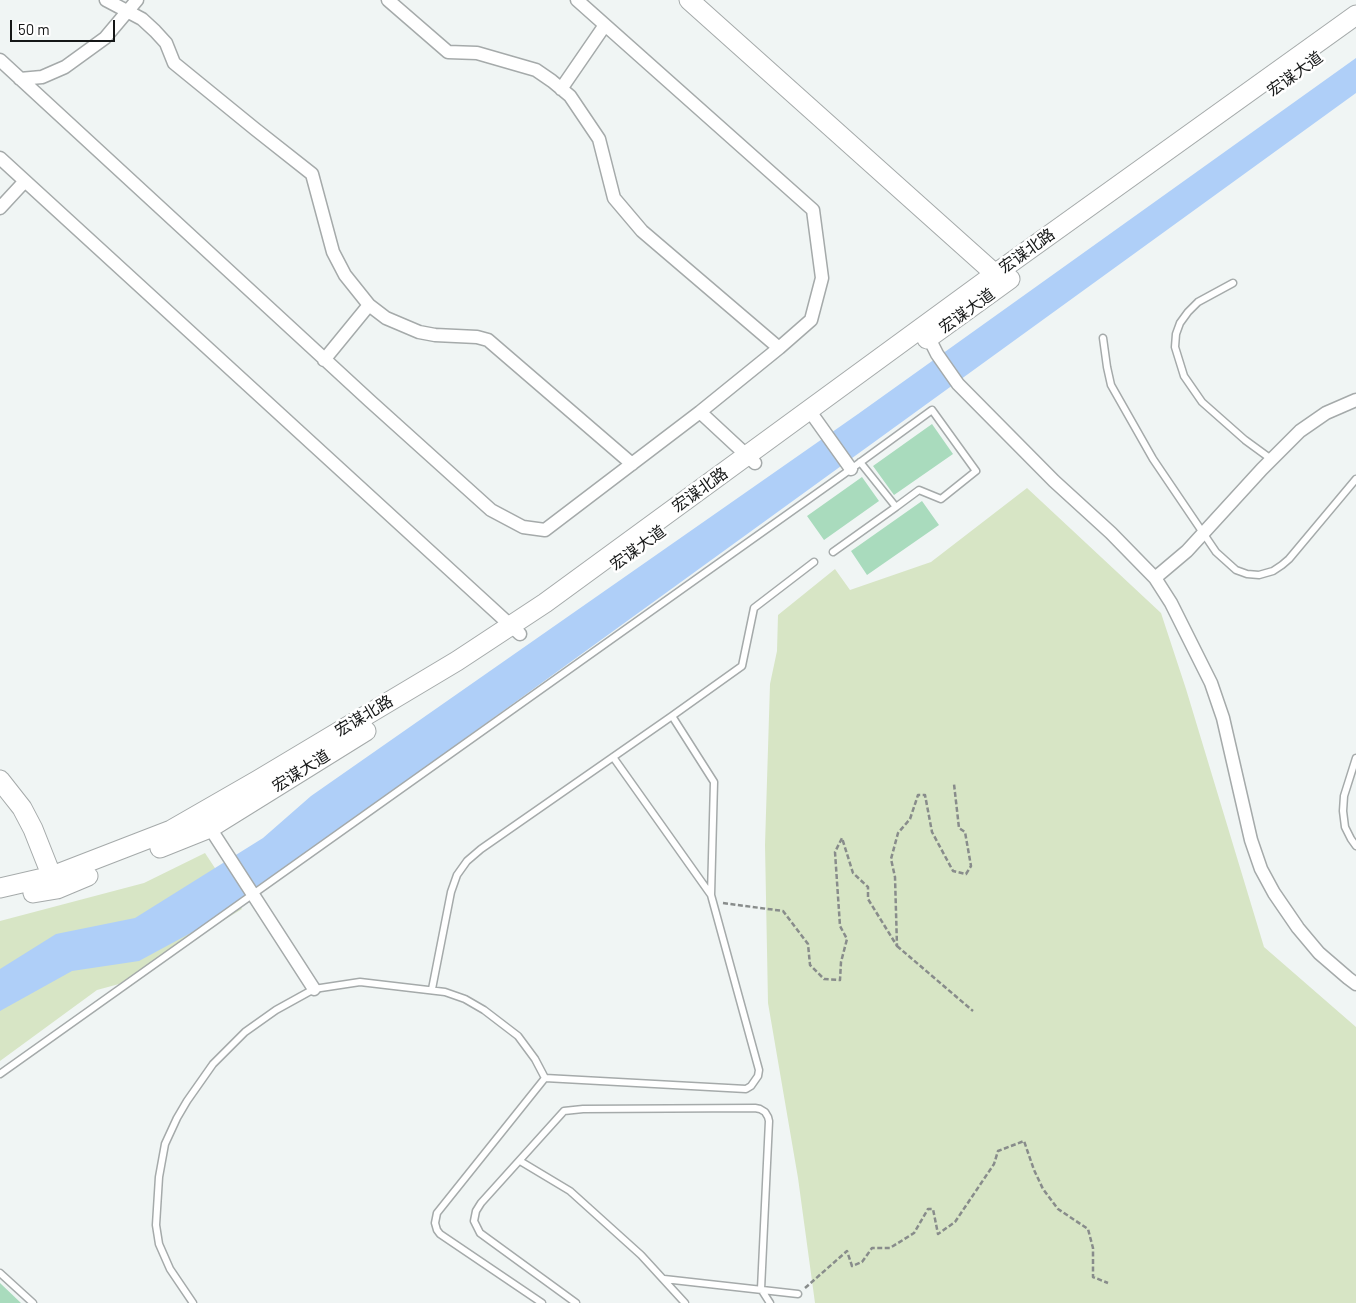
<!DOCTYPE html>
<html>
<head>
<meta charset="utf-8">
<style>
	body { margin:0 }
	#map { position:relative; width:1356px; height:1303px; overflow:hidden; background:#f0f5f4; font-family:Barlow,sans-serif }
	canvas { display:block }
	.scale { position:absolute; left:10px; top:20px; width:105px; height:22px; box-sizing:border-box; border:2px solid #151717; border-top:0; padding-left:6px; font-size:15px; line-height:18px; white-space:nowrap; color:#151717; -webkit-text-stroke:4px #fff; paint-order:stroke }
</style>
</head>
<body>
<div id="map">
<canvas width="1356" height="1303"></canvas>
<div class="scale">50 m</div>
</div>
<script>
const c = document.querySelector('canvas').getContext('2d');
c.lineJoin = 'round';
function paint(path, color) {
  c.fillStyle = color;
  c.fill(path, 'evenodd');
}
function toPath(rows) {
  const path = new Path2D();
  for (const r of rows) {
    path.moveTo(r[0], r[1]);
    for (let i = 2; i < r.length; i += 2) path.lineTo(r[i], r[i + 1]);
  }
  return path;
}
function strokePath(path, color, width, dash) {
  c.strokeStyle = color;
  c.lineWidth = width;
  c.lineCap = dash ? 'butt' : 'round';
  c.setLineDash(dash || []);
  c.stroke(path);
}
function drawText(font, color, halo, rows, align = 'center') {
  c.font = font + ' Barlow,"Noto Sans SC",sans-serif';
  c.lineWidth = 5;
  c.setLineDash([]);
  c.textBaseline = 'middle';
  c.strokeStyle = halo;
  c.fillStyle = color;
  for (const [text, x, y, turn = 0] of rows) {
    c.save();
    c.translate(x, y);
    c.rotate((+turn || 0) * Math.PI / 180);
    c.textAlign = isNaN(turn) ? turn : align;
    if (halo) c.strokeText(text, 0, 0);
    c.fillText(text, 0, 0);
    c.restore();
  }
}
const green = toPath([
	[1027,488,1161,613,1186,689,1264,947,1356,1027,1356,1303,815,1303,798,1178,768,1003,765,845,770,684,777,651,778,615,835,569,850,590,931,562],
	[205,853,242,909,119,984,97,990,0,1061,0,921,144,883]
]);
const water = toPath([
	[1356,58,1356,93,213,921,139,961,72,971,0,1011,0,969,56,934,135,918,263,838,311,796,858,414]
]);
const building = toPath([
	[932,424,953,454,894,495,873,466],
	[862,477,879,501,824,540,807,516],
	[922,501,939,525,867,575,851,551],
	[0,1283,21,1303,0,1303]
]);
const path = toPath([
	[723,903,783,911,808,944,810,965,824,979,840,980,841,962,847,939,840,926,835,852,842,838,853,873,868,887,868,899,897,946,895,877,891,859,898,833,910,819,918,795,925,795,932,832,953,871,966,874,971,866,965,832,959,828,954,784],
	[897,946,973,1011],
	[805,1288,847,1251,852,1266,862,1262,872,1248,890,1248,914,1233,928,1209,933,1209,938,1234,955,1222,994,1164,998,1151,1024,1141,1034,1170,1043,1189,1058,1209,1088,1229,1093,1248,1093,1277,1108,1283]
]);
const lane = toPath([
	[1233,283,1198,302,1188,312,1180,323,1176,334,1175,347,1184,376,1202,402,1245,440,1271,459],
	[1103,338,1107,367,1111,385,1153,459,1216,552,1236,570,1247,574,1259,575,1273,571,1282,565,1289,559,1356,479],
	[833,552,896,507],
	[613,757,711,895],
	[1356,758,1344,796,1343,811,1345,827,1351,839,1356,846],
	[432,989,451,892,457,875,467,861,481,849,672,716],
	[0,1074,851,469,932,410,976,471,941,499,919,490,896,507,860,462],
	[545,1078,746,1089,751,1086,758,1076,759,1070,711,895,714,782,672,716,742,666,754,608,814,562],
	[520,1161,570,1191,641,1255,685,1303],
	[0,1273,33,1303],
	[664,1279,798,1294],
	[193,1303,170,1269,159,1244,156,1225,159,1177,165,1144,177,1118,187,1101,213,1064,245,1032,276,1010,314,989,360,982,445,992,465,999,484,1010,518,1036,535,1059,545,1078],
	[542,1303,440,1234,437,1230,435,1223,437,1213,545,1078],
	[576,1303,480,1233,474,1221,476,1211,481,1203,564,1111,583,1109,755,1108,760,1109,765,1112,768,1117,769,1121,761,1289,770,1303]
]);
const street = toPath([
	[106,0,142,19,155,31,166,43,174,63,255,129,312,174,333,252,345,275,369,305,386,318,419,332,435,335,477,337,488,340,632,464],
	[388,0,448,52,477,53,536,70,552,81,570,96,599,139,614,198,642,231,779,348],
	[0,60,370,401,491,510,523,527,545,530,700,412,779,348,811,320,822,278,813,210,577,0],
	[20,79,42,77,65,67,105,38,137,0],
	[561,89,605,25],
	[0,158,520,634],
	[0,208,25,181],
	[929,338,937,354,958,384,1054,481,1111,533,1155,578,1171,603,1211,683,1223,718,1251,840,1261,869,1274,893,1298,928,1319,953,1348,978,1356,984],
	[324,360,369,305],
	[809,410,851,469],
	[700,412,755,463],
	[1155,578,1187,551,1262,469,1300,431,1326,413,1356,400],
	[210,828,314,989]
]);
const secondary = toPath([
	[689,0,1003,281],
	[927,339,1010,279],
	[0,780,22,808,33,829,56,887],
	[160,848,210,828,366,731],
	[0,888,52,876,171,830,258,780,457,661,545,603,995,274,1356,15],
	[33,893,57,889,88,876]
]);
const streetNames = [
	["宏谋大道",1295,74,-36],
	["宏谋北路",1027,251,-36],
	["宏谋大道",967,311,-36],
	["宏谋北路",700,490,-36],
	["宏谋大道",638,548,-36],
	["宏谋北路",364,716,-31],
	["宏谋大道",301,771,-32]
];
paint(green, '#d7e5c5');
paint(water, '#afcff8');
paint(building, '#a9dbbd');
strokePath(lane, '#a5aaaa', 9);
strokePath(street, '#a5aaaa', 15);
strokePath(secondary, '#a5aaaa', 21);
strokePath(path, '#888c8b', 2.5, [5, 2.5]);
strokePath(lane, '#fff', 6);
strokePath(street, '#fff', 12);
strokePath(secondary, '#fff', 19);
drawText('16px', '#151717', '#fff', streetNames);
</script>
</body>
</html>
